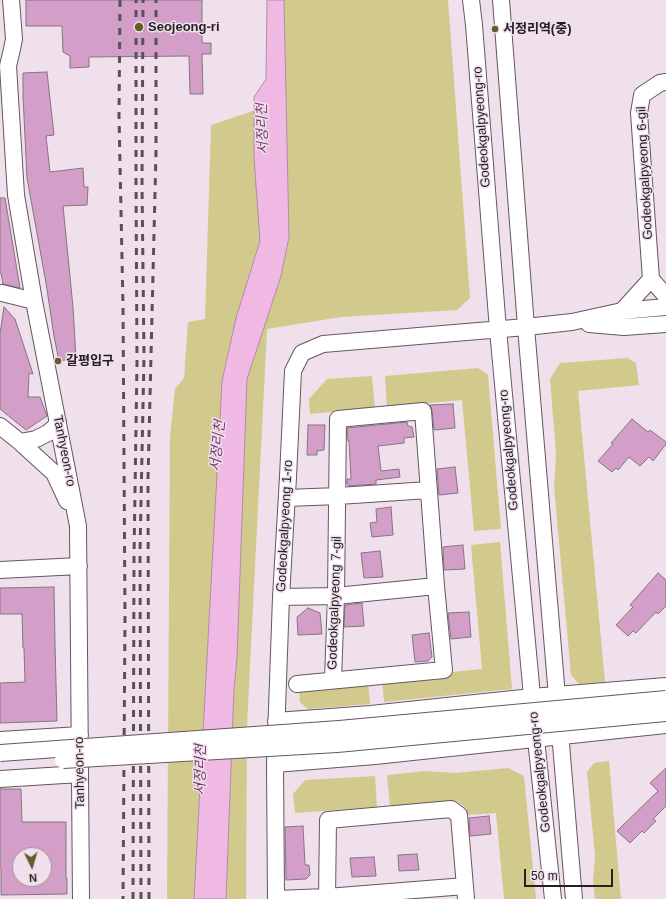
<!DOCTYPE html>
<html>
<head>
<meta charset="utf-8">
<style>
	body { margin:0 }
	#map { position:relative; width:666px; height:899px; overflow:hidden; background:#efe0eb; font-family:Arial,sans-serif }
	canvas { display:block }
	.north { position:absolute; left:12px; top:847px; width:40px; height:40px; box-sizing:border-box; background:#efe0eb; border:1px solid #9f939b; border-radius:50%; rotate:175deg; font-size:11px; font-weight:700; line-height:16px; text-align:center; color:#262024 }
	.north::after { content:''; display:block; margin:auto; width:14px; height:18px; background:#645d29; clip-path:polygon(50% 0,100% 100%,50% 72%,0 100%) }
	.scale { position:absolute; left:524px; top:869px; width:89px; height:18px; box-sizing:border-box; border:2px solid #262024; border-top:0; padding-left:5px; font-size:12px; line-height:14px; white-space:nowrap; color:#262024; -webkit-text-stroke:3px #efe0eb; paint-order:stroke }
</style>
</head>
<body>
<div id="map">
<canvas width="666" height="899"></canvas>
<div class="north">N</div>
<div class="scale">50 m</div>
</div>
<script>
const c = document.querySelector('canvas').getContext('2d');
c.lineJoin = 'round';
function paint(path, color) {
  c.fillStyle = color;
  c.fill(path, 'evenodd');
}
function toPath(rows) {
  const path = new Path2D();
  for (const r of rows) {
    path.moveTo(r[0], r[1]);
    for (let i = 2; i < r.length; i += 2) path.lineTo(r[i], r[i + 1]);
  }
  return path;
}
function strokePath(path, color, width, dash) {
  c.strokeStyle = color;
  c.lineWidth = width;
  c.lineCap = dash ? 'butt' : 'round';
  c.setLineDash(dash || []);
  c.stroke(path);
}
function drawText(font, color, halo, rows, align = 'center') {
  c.font = font + ' Arial,"Noto Sans KR",sans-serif';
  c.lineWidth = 3;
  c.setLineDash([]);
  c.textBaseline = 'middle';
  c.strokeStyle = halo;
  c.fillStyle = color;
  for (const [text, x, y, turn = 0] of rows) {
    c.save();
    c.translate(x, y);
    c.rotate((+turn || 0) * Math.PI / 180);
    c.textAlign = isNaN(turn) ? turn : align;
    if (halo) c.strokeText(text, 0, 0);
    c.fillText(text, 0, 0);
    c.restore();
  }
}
const green = toPath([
	[273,0,448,0,470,298,457,310,341,317,267,329,247,726,246,899,167,899,170,437,175,389,184,378,188,322,205,319,211,125,277,103],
	[627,358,636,363,639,385,578,391,605,682,579,684,571,675,554,487,556,453,550,379,560,363],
	[478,368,488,375,501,529,474,531,462,400,387,407,385,376],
	[372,376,375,408,310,414,309,399,327,379],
	[500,542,512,689,384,702,382,679,482,669,471,545],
	[368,680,370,704,308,709,300,702,299,687],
	[609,761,621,899,595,899,593,880,595,856,587,772,594,763],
	[508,768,524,776,536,899,504,899,496,813,467,815,466,808,457,801,390,807,387,775,426,771,455,773],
	[375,776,377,807,295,813,293,794,305,780]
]);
const water = toPath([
	[267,0,284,0,289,237,281,276,247,379,237,658,234,690,226,899,194,899,222,381,236,318,260,241,254,158,254,97,266,79,267,0]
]);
const building = toPath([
	[26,0,202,0,202,43,211,43,211,54,202,54,203,94,190,94,189,56,89,57,89,67,70,68,70,56,63,52,62,26,26,26,26,0],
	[47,72,54,135,46,136,50,172,83,168,84,187,88,187,87,205,63,206,73,307,76,358,59,361,54,336,46,283,27,178,23,96,23,73,47,72],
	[0,198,5,198,20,288,3,284,1,273,0,273,0,198],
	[4,307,15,319,33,374,29,373,28,397,40,397,47,416,26,430,0,409,0,334,4,307],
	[453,404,455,428,434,430,432,410,430,405,453,404],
	[632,419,648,432,650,430,666,442,666,444,653,461,649,457,640,466,629,457,618,470,616,468,612,472,598,461,613,444,611,443,632,419],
	[407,422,408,426,412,427,414,437,404,438,404,443,378,446,381,471,399,469,400,477,376,480,376,484,349,486,347,484,347,479,351,479,349,441,348,441,347,428,407,422],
	[308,425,325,425,324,450,317,451,317,455,307,455,308,425],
	[455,467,458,493,439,495,437,469,455,467],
	[391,507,393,535,372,537,370,523,377,522,376,509,391,507],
	[463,545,465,569,444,570,443,547,463,545],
	[380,551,383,577,364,578,361,553,380,551],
	[658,573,666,580,666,606,658,614,656,612,636,633,633,631,628,636,616,625,633,607,630,605,658,573],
	[54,587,55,644,57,721,0,723,0,683,25,682,24,648,23,648,22,614,0,614,0,588,54,587],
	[362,603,364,626,344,627,345,605,346,605,362,603],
	[308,608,320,613,322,634,298,635,297,617,308,608],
	[469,612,471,637,451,639,448,613,469,612],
	[429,633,432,657,428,661,415,662,412,635,429,633],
	[666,768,666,806,653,819,656,821,644,833,642,831,630,843,617,831,658,791,650,783,666,768],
	[0,789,21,789,22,822,66,822,66,878,67,878,67,894,1,895,1,869,0,869,0,789],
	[20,855,44,855,44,879,20,879,20,855],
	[489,816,491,834,470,836,469,818,489,816],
	[303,826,305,865,309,865,310,875,306,879,286,880,285,827,303,826],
	[417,854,419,870,399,871,398,855,417,854],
	[374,857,376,876,352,877,350,858,374,857]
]);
const minor = toPath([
	[11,0,14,39,12,49,8,66,16,195,34,301,78,526,81,899],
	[471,0,474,25,498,330,536,739,553,899],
	[501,0,526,327,574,899],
	[651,279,639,113,642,95,660,83,666,82],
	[651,279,666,296],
	[2,293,34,301],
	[622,311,651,279],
	[589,324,624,327,666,324],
	[0,426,20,442,54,473,67,501],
	[20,442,36,439,48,433,54,428,58,422],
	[287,498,338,496,429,490],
	[0,570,79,566],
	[281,597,336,596,436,586],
	[297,684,444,670,436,586,423,411,338,419,336,596,333,680],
	[276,721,371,714,532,697,666,686],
	[0,740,80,735],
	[275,764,375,756,666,725],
	[0,779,80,774],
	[276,899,275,764,281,597,288,477,293,371,302,353,323,344,526,327,572,322,622,311,666,307],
	[276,899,327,897,465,886],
	[327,899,328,820,451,809,459,815,466,899]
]);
const rail = toPath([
	[120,0,119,116,123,306,125,616,123,899],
	[133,899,134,556,137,362,136,179,136,0],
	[141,899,140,551,144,357,142,184,143,0],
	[149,899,148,478,156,152,156,0]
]);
const minorBridge = toPath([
	[0,753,339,729,666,699],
	[63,760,337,744,666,713]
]);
const markers = [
	[139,27,5,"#645d29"],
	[495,29,4,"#645d29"],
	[58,361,4,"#645d29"]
];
const poiNames = [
	["Seojeong-ri",148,27],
	["서정리역(중)",503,29],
	["갈평입구",66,361]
];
const streetNames = [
	["Godeokgalpyeong-ro",482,127,-94],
	["Godeokgalpyeong 6-gil",645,173,-93],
	["Godeokgalpyeong-ro",509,450,-95],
	["Tanhyeon-ro",64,451,79],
	["Godeokgalpyeong 1-ro",285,526,-87],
	["Godeokgalpyeong 7-gil",335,603,-88],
	["Godeokgalpyeong-ro",540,772,-96],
	["Tanhyeon-ro",80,773,-91]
];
const waterNames = [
	["서정리천",263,129,-92],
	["서정리천",218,446,-84],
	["서정리천",201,770,-89]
];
paint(green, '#d2ca8d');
paint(water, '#efb9e3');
strokePath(water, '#b38baa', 1);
paint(building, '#d39ec7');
strokePath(building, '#837680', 1);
strokePath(minor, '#645761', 18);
strokePath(minor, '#fff', 16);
strokePath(rail, '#5a5157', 3, [7, 7]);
strokePath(minorBridge, '#645761', 18, []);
strokePath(minorBridge, '#fff', 16);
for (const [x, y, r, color] of markers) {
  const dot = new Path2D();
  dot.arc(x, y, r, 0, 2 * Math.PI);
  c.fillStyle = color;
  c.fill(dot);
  strokePath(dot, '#efe0eb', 1.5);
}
drawText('bold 13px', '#262024', '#efe0eb', poiNames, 'left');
drawText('13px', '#262024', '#efe0eb', streetNames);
drawText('italic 14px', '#76376b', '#efe0eb', waterNames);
</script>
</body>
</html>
